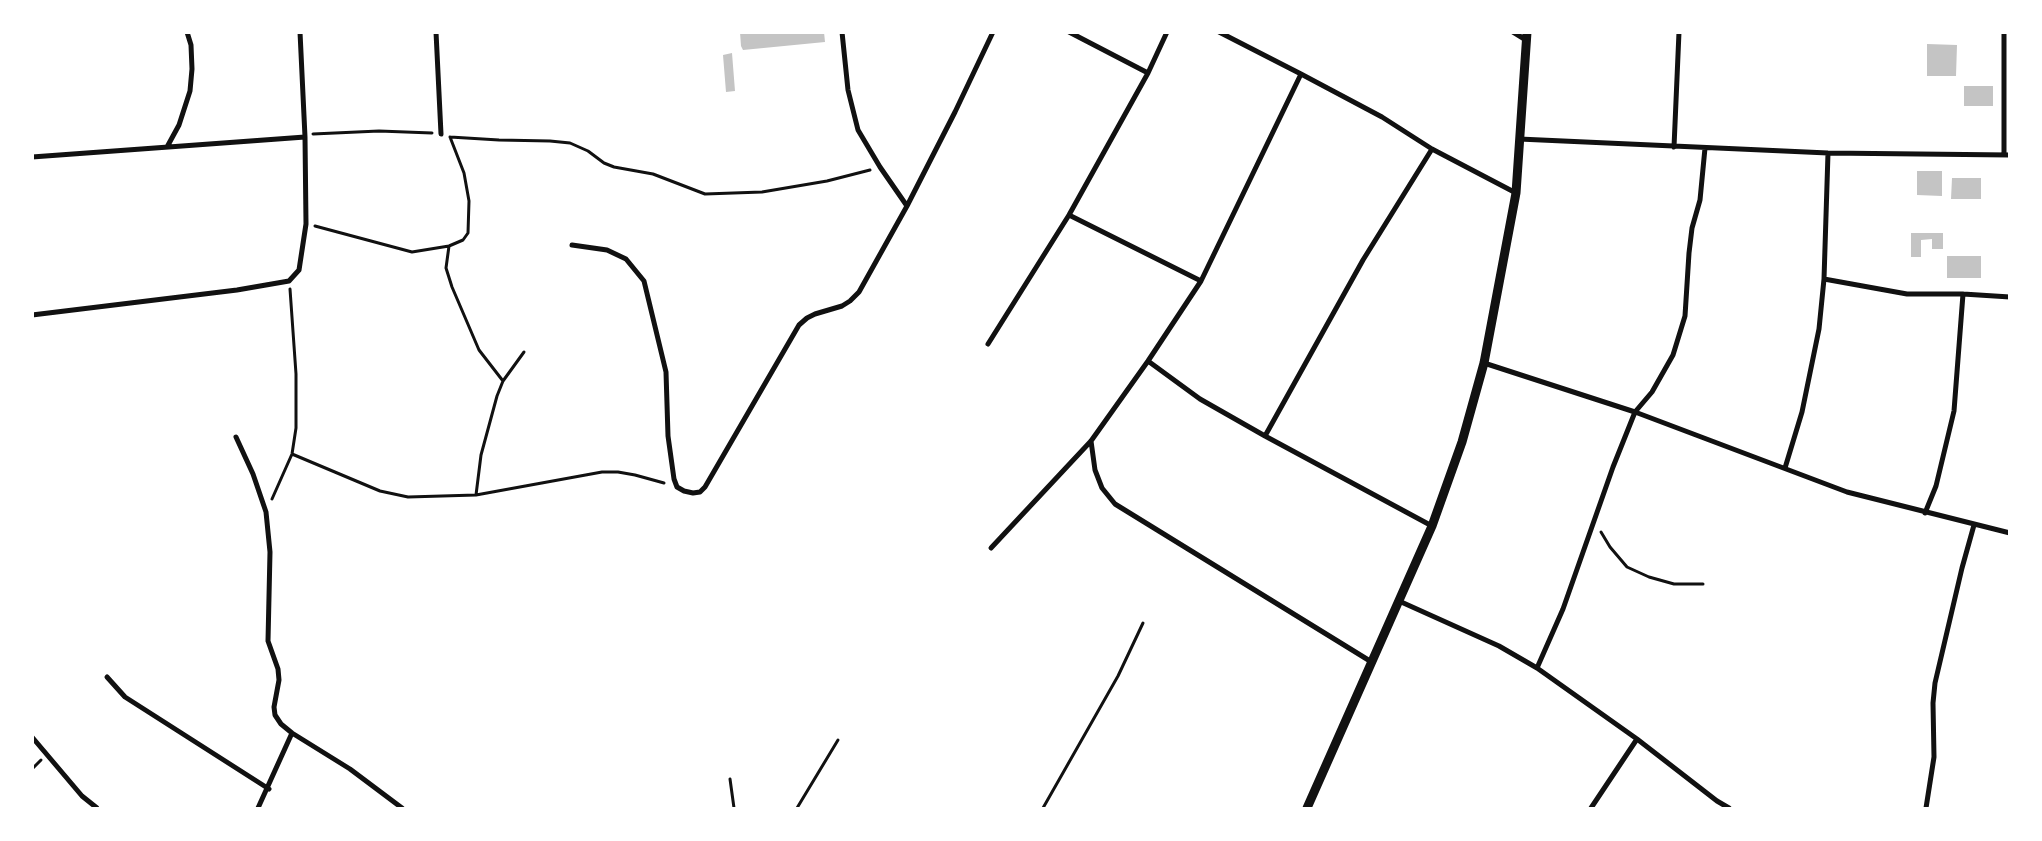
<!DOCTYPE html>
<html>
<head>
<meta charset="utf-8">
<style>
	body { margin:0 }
	#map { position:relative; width:2042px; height:841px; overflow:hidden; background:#fff; font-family:Barlow,sans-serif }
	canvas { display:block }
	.frame { position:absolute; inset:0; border:34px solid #fff; pointer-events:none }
</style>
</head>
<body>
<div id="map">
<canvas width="2042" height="841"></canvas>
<div class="frame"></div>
</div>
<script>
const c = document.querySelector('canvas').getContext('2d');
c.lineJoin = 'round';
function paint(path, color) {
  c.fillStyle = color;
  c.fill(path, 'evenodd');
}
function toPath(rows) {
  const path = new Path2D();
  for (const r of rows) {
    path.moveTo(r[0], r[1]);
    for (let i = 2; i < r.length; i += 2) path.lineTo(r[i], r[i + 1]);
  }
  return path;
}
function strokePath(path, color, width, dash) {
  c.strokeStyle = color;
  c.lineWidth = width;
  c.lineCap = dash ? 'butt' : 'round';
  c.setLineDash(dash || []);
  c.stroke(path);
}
const building = toPath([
	[740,32,824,32,825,42,743,50,741,46],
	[1927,44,1957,45,1956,76,1927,76],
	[732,53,735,91,726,92,723,55],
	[1964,86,1993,86,1993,106,1964,106],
	[1917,171,1942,171,1942,196,1917,195],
	[1952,178,1981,178,1981,199,1951,199],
	[1911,233,1943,233,1943,249,1932,249,1932,239,1921,240,1921,257,1911,257],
	[1947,256,1981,256,1981,278,1947,278]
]);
const path = toPath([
	[313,134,379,131,432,133],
	[450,137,499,140,550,141,570,143,588,151,604,163,614,167,653,174,705,194,762,192,827,181,870,170],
	[315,226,412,252,449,246,463,240,468,233,469,201,464,173,450,137],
	[449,246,446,268,452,287,479,350,503,381],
	[292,454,380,491,408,497,476,495,602,472,618,472,635,475,664,483],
	[476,495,481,455,497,396,503,381,524,352],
	[272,499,292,454,296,428,296,374,290,289],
	[1601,532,1610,547,1627,567,1649,577,1674,584,1703,584],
	[32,769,41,760],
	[730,779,734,808],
	[797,808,838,740],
	[1043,808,1118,676,1143,623]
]);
const minor = toPath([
	[436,32,441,134],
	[842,32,848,90,858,130,880,167,907,206],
	[1069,32,1148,73],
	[1219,32,1301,74,1382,117,1432,149,1516,193],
	[1513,32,1526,40],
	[2004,32,2004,155],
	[1519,139,1828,153,2010,155],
	[167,147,179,125,190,91,192,69,191,45,187,32],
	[1674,147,1679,32],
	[32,157,305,137],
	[1069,215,1201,281],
	[572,245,607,250,626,259,644,281,666,372,668,436,674,479,677,487,684,491,693,493,700,492,705,487,799,325,807,318,815,314,842,306,850,301,859,292,907,206,955,112,993,32],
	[1824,279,1907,294,1963,294,2010,297],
	[32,315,237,290,289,281,299,270,306,224,305,137,300,32],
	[988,344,1069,215,1148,73,1167,32],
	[1148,361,1200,399,1265,436,1432,526],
	[1484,363,1635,412,1847,492,2010,533],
	[1265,436,1363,260,1432,149],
	[236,437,253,474,266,512,270,552,268,641,278,669,279,680,274,707,275,715,281,724,292,733,350,769,402,808],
	[1091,441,1095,470,1102,488,1115,504,1370,661],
	[1785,468,1802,412,1819,329,1824,279,1828,153],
	[1925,513,1936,486,1954,411,1963,294],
	[991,548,1091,441,1148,361,1201,281,1301,74],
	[1399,601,1499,646,1537,668,1637,739,1717,801,1729,808],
	[1537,668,1563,609,1613,467,1635,412,1652,392,1673,355,1685,316,1689,253,1692,228,1700,200,1705,148],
	[107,677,125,697,269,789],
	[32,737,82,796,97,808],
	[258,808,292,733],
	[1591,808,1637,739],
	[1926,808,1934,757,1933,703,1935,683,1962,568,1974,525]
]);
const tertiary = toPath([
	[1307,808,1432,526,1462,442,1484,363,1516,193,1527,32]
]);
paint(building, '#c4c4c4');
strokePath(path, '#111', 3);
strokePath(minor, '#111', 5);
strokePath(tertiary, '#111', 9);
</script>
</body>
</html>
